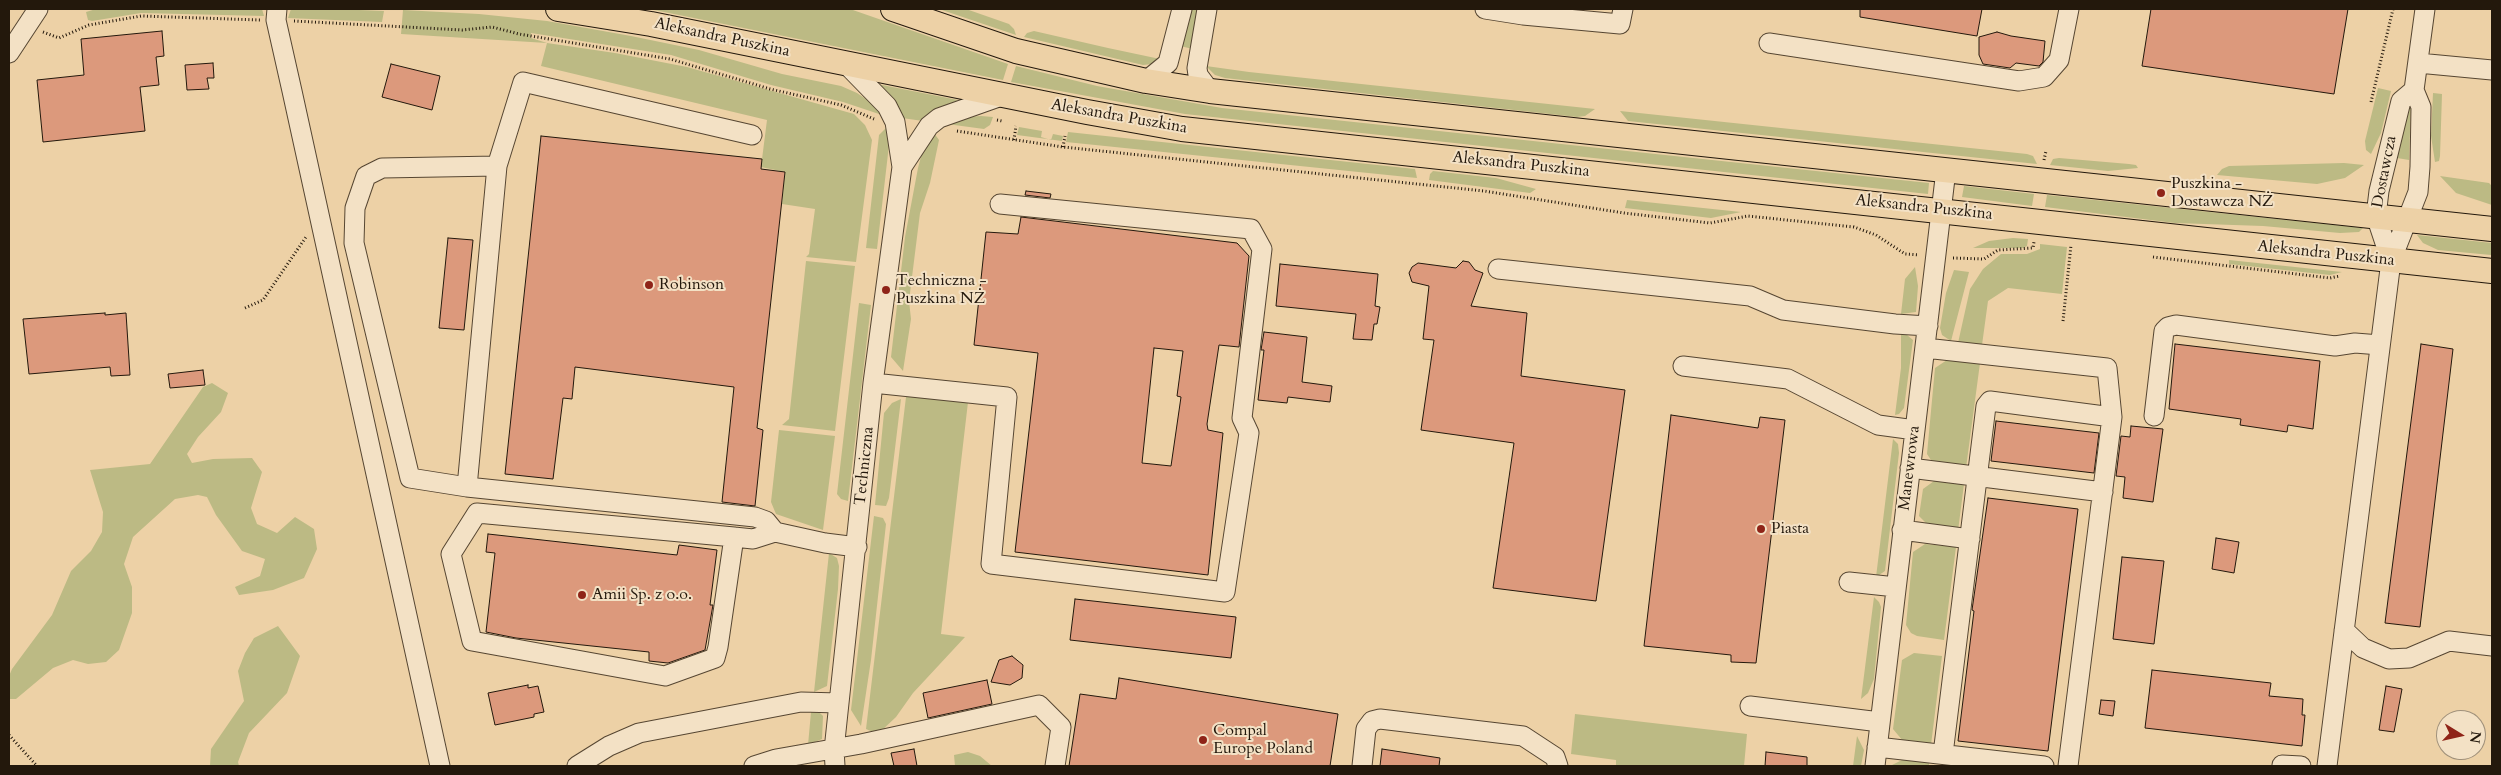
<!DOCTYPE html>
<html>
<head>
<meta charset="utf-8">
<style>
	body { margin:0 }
	#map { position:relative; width:2501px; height:775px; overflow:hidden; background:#edd1a6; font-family:Cardo,serif }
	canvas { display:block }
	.frame { position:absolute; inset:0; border:10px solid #23180c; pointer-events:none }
	.north { position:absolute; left:2436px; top:710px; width:50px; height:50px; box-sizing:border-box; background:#f3e1c5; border:1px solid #a0917b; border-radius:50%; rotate:99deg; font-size:14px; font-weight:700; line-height:20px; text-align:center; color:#23180c }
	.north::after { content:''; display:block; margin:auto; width:18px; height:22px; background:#8f2418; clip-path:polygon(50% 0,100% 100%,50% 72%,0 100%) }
</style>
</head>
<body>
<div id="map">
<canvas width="2501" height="775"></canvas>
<div class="frame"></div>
<div class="north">N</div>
</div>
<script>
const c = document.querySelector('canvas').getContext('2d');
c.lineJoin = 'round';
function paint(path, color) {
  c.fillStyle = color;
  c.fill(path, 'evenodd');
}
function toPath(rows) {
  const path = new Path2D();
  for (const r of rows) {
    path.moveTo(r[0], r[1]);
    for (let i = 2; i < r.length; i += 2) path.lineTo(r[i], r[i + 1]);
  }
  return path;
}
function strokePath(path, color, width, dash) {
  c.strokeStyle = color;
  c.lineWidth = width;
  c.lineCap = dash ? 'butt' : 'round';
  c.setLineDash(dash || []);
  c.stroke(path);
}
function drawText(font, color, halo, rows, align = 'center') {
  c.font = font + ' Cardo,serif';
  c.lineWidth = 4;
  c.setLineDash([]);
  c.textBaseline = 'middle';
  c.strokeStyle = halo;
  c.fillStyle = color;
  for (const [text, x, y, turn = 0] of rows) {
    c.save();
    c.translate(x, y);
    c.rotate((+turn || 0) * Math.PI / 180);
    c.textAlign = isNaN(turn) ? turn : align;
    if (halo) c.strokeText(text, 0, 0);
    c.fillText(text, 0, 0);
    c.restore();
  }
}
const green = toPath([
	[96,9,262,9,264,16,141,13,92,21,88,20,86,12],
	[291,9,335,9,384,11,382,22,288,18],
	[649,9,850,9,1008,64,1003,80],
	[939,9,966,9,1009,24,1014,29,1016,35],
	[1188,9,1201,9,1193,49,1180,46],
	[403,10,479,14,547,21,631,36,699,50,782,74,841,86,857,93,872,103,882,115,843,102,771,85,671,55,531,33,531,38,547,43,615,53,687,67,854,114,865,125,872,140,856,262,806,257,809,254,815,209,782,204,785,172,761,167,767,120,541,66,547,43,401,34],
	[1034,31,1108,48,1160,59,1152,64,1143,65,1024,37,1027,33],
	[1016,66,1097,86,1222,108,1929,183,1928,194,1185,114,1011,82],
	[1206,66,1249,72,1595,109,1585,116,1577,117,1225,78,1215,75],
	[877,84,958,100,923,121,902,118],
	[2378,88,2391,91,2381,133,2371,154,2366,150,2365,141],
	[2433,93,2442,94,2440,156,2439,161,2435,162,2431,136],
	[2409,104,2411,104,2409,160,2397,158],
	[1620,111,2027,154,2033,156,2037,164,1628,121],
	[981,116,993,117,990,125,984,129,947,124,967,117],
	[887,127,889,145,877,249,866,248,879,135],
	[1019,127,1042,131,1041,137,1051,140,1053,134,1063,136,1062,141,1017,135],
	[1068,132,1415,169,1417,178,1066,142],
	[934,133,939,140,930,183,920,213,909,301,911,319,903,371,891,357,905,237,918,168,922,153],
	[2059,158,2129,164,2136,165,2138,168,2108,171,2050,165,2053,159],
	[2344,163,2364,165,2345,178,2317,184,2217,175,2222,169,2229,166],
	[1433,171,1496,178,1536,189,1530,193,1429,180,1430,174],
	[2440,176,2489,183,2492,186,2492,205,2456,193],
	[1964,186,2034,194,2032,206,1962,197],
	[2047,195,2363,228,2359,232,2340,233,2263,226,2175,223,2045,207],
	[1627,200,1741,212,1711,218,1625,208],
	[2417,235,2492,243,2491,255,2438,250,2423,243],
	[2013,238,2028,239,2027,246,2023,248,1973,248,1989,241],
	[2040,244,2067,247,2062,294,2008,288,1988,301,1982,345,1958,343,1970,289,1983,269,2001,254,2027,254,2040,249],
	[2229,260,2342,272,2330,275,2229,264],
	[806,261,855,266,835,431,782,425,789,419],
	[1915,267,1918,286,1916,312,1901,314,1905,279],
	[1954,270,1969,272,1951,341,1942,335,1940,328,1946,293],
	[859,303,871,305,848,501,841,499,837,494],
	[1901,333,1907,335,1913,340,1904,408,1899,414,1895,415,1901,368],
	[1947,360,1980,363,1966,468,1933,463,1927,454,1935,368],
	[212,383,228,393,221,412,198,437,187,454,192,463,213,459,252,458,262,472,251,508,257,524,277,533,295,517,314,529,317,549,304,578,273,590,239,595,235,587,260,576,265,559,242,551,216,515,207,497,198,495,175,499,133,537,124,564,132,587,132,613,119,650,106,662,88,664,73,660,53,668,16,699,9,699,9,676,12,669,52,615,71,571,91,551,102,532,103,512,90,470,150,464,203,387],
	[918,396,968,402,941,634,965,637,913,693,896,717,879,733,873,732,866,729,906,397],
	[901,399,889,498,886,506,875,505,884,413,892,403],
	[779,430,835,436,823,530,776,514,771,502],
	[1893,439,1898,444,1899,453,1885,571,1876,577],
	[1934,481,1964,484,1958,531,1929,526,1919,516,1923,489],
	[874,516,883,518,886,524,871,660,861,726,851,710],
	[1925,544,1956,547,1944,640,1917,636,1911,633,1906,625,1913,552],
	[829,553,837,558,839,566,838,589,827,686,814,692],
	[1874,597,1879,602,1881,607,1874,679,1868,693,1861,699],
	[278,626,300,656,287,693,249,733,238,762,239,766,210,766,211,749,244,701,238,671,245,653,254,638],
	[1914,653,1942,656,1931,745,1903,741,1893,729,1902,660],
	[811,712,819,712,823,716,822,739,808,745],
	[1575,714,1747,734,1744,766,1616,766,1616,760,1571,754],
	[1857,736,1864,750,1861,766,1853,766],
	[968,752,980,756,992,766,955,766,954,755],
	[1904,759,1929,761,1929,766,1890,766]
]);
const building = toPath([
	[1860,9,1982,9,1977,36,1860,17,1860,9],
	[2151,9,2348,9,2334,94,2142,66,2151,9],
	[162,31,164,56,156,57,159,85,140,87,145,131,43,142,37,80,84,75,81,39,162,31],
	[1997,32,2011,36,2045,41,2043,62,2039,66,2016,63,2010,68,1983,64,1979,55,1979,37,1997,32],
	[213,63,214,78,207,78,209,89,187,90,185,65,213,63],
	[391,64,440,76,432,110,382,97,391,64],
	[541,136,762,159,761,169,785,172,757,428,763,430,755,506,722,502,734,387,575,367,572,399,563,398,553,479,505,474,541,136],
	[1026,191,1051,194,1050,198,1025,195,1026,191],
	[1021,217,1237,243,1249,256,1239,347,1219,345,1207,424,1208,430,1223,433,1208,575,1015,552,1038,353,974,345,986,232,1018,234,1021,217],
	[1154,348,1183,351,1177,396,1181,397,1171,466,1142,463,1154,348],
	[448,238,473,240,464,330,439,328,448,238],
	[1463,261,1469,262,1475,270,1483,273,1471,306,1527,313,1521,376,1625,390,1596,601,1493,588,1514,443,1421,430,1434,340,1423,339,1429,286,1412,282,1409,273,1412,267,1418,263,1456,268,1463,261],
	[1280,264,1378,274,1375,306,1380,307,1377,324,1374,324,1372,340,1353,339,1356,314,1276,306,1280,264],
	[105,313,105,315,126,313,130,375,111,376,110,367,29,374,23,319,105,313],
	[1264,332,1307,337,1302,382,1332,386,1330,402,1288,397,1287,403,1258,400,1264,350,1261,350,1264,332],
	[2175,344,2320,361,2313,429,2288,425,2287,432,2240,425,2241,419,2169,409,2175,344],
	[2421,344,2453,349,2420,627,2385,623,2421,344],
	[203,370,205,385,170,388,168,374,203,370],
	[1671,415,1758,428,1760,417,1785,420,1756,663,1731,662,1731,655,1644,646,1671,415],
	[1996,421,2099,433,2094,473,1991,461,1996,421],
	[2131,426,2163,429,2153,502,2123,498,2125,477,2116,476,2121,436,2130,437,2131,426],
	[1988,498,2078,509,2048,751,1958,741,1974,611,1972,610,1988,498],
	[488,534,677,555,679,545,717,550,710,605,713,605,705,650,668,663,649,661,649,652,516,638,486,632,495,553,486,552,488,534],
	[2216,538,2239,542,2234,573,2212,569,2216,538],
	[2122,557,2164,561,2154,644,2113,639,2122,557],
	[1075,599,1236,617,1231,658,1070,640,1075,599],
	[1012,656,1023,665,1022,678,1010,685,991,682,999,660,1012,656],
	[2152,670,2271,683,2269,696,2303,699,2302,715,2305,715,2302,746,2145,728,2152,670],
	[1119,678,1338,714,1330,766,1069,766,1080,694,1116,699,1119,678],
	[987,680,992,704,928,718,923,693,987,680],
	[528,685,528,688,538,686,544,712,534,714,534,717,495,725,488,693,528,685],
	[2386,686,2402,689,2394,732,2379,730,2386,686],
	[2101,700,2115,701,2113,716,2099,714,2101,700],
	[914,749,917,766,894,766,891,753,914,749],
	[1382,749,1440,758,1439,766,1380,766,1382,749],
	[1766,752,1807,757,1807,766,1765,766,1766,752]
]);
const path = toPath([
	[294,21,462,30,492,27,519,34,670,59,770,89,841,105,874,119],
	[43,32,59,38,89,25,141,16,260,20],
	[2371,102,2393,9],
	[997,120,1002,121],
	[957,131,1063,147,1484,191,1624,213,1710,223,1748,216,1854,227,1876,235,1905,254,1919,255],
	[1014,140,1016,126],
	[1063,147,1065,136],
	[2044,160,2046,151],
	[2153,257,2330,278,2340,276],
	[1953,258,1984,259,1998,250,2033,248,2034,242],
	[245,308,263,300,306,237],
	[2063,321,2071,245],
	[9,735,37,766]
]);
const minor = toPath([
	[277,9,276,20,292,91,440,766],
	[1207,9,1197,68,1198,75,1210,91],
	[1485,9,1523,15,1620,24,1623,9],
	[1769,43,2019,81,2044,77,2059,60,2069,9],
	[9,53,38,9],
	[2418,63,2492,70],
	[1146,81,1168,63,1182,9],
	[752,135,523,82,497,166,467,487,755,517,766,521,775,532],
	[902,167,929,126,939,118,1004,95],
	[2391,261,2376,216,2379,191,2401,101,2414,90],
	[1498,269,1750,296,1783,310,1895,324,1928,326],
	[1925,348,2107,368,2112,417,2068,766],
	[1683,366,1788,379,1878,425,1915,430],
	[873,383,1007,397,991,564,1225,592,1249,433,1242,418,1262,249,1251,229,1000,204],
	[2154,416,2164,331,2168,327,2176,325,2335,346,2355,343,2380,345],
	[1910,468,2103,492],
	[467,487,410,478,354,243,355,208,366,176,382,168,497,166],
	[1902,530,1970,539],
	[734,537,718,647,715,658,665,676,472,641,451,554,477,513,734,537,753,539,775,532,825,543,857,547],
	[1849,582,1896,587],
	[2344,630,2363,648,2389,659,2409,658,2449,641,2492,646],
	[1750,706,1880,722],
	[1877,747,2044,766],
	[1943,754,1986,406,1990,401,2112,417],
	[2282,765,2301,766],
	[577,766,609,746,639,733,801,702,839,703],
	[754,766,776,759,861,744,1039,705,1061,727,1055,766],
	[835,766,834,750,873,383,902,167,895,122,887,106,845,63],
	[1362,766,1366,729,1372,721,1380,719,1523,736,1555,757,1558,766],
	[1875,766,1946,170],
	[2327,766,2391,261,2418,192,2420,167,2421,107,2414,90,2425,9]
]);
const major = toPath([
	[558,9,651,24,1087,112,1182,129,2492,271],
	[893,9,1016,51,1146,81,1210,91,2492,229]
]);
const markers = [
	[2161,193,5,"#8f2418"],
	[649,285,5,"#8f2418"],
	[886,290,5,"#8f2418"],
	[1761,529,5,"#8f2418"],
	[582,595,5,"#8f2418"],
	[1203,740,5,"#8f2418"]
];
const streetNames = [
	["Aleksandra Puszkina",722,38,12],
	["Aleksandra Puszkina",1119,117,10],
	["Aleksandra Puszkina",1521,165,6],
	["Dostawcza",2385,172,-79],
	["Aleksandra Puszkina",1924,208,6],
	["Aleksandra Puszkina",2326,254,6],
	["Techniczna",865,466,-84],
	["Manewrowa",1910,468,-83]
];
const poiNames = [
	["Puszkina -",2171,184],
	["Dostawcza NŻ",2171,202],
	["Techniczna -",896,281],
	["Puszkina NŻ",896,299],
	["Robinson",659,285],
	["Piasta",1771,529],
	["Amii Sp. z o.o.",592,595],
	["Compal",1213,731],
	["Europe Poland",1213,749]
];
paint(green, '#bcba84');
paint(building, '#dc997c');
strokePath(building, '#23180c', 1);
strokePath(minor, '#564632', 21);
strokePath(major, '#23180c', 26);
strokePath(path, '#23180c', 3, [1, 2.5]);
strokePath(minor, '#f3e1c5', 19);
strokePath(major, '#edd1a6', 24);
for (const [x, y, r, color] of markers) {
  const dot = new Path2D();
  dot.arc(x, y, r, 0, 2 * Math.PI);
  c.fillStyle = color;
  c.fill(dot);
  strokePath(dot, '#f3e1c5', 2);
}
drawText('16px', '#23180c', '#f3e1c5', streetNames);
drawText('16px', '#23180c', '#f3e1c5', poiNames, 'left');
</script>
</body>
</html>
